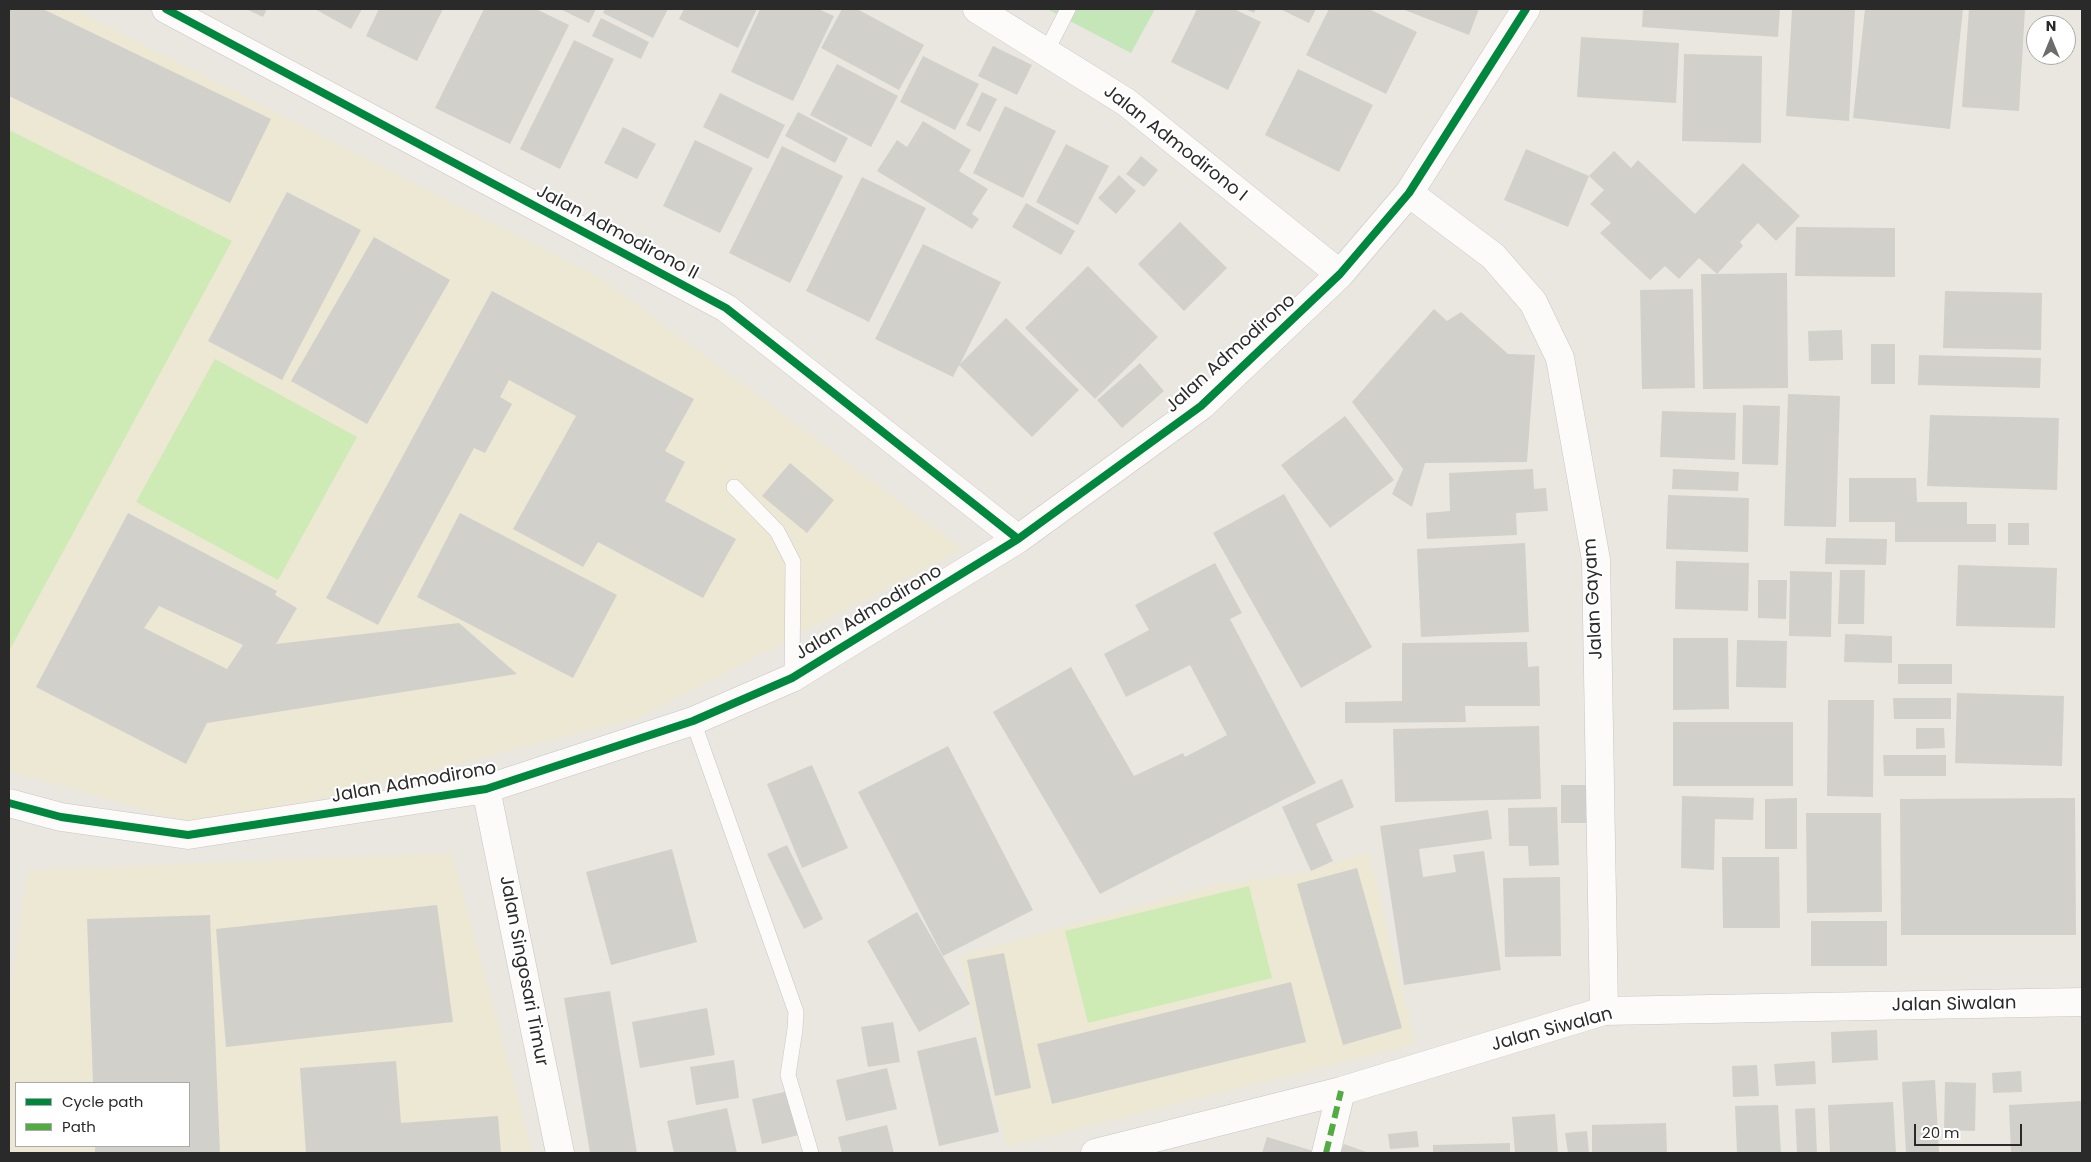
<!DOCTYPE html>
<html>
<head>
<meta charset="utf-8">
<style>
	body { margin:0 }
	#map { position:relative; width:2091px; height:1162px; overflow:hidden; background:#e9e7e0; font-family:Poppins,sans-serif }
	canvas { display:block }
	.frame { position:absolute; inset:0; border:10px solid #2a2a2a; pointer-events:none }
	.legend { position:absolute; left:15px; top:1082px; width:175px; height:65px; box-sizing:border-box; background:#fff; border:1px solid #aaa; margin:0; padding:6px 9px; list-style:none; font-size:15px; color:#2a2a2a }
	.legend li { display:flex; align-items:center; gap:10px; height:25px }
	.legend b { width:25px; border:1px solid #aaa }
	.north { position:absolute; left:2026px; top:15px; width:50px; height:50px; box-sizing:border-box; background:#fff; border:1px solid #aaa; border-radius:50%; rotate:0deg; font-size:14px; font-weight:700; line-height:20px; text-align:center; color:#2a2a2a }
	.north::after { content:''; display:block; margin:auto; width:18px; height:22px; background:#6d6c6a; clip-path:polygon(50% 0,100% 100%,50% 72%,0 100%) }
	.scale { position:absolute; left:1914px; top:1124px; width:108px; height:22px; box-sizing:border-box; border:2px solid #2a2a2a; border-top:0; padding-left:6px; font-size:15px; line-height:18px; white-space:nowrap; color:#2a2a2a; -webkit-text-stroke:4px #fff; paint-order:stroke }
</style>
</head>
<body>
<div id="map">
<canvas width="2091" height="1162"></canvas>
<div class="frame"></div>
<ul class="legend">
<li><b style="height:6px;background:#00873e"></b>Cycle path</li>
<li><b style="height:6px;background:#53ab44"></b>Path</li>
</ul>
<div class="north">N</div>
<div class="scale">20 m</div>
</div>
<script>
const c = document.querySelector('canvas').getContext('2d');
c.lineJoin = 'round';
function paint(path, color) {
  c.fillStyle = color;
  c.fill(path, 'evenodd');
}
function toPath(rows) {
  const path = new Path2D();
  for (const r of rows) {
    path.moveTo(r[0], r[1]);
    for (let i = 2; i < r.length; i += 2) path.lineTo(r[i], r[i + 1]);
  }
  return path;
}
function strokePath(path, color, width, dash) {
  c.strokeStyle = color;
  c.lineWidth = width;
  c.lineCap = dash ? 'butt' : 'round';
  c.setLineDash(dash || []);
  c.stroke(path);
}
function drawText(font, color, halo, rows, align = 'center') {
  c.font = font + ' Poppins,sans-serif';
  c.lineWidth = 4.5;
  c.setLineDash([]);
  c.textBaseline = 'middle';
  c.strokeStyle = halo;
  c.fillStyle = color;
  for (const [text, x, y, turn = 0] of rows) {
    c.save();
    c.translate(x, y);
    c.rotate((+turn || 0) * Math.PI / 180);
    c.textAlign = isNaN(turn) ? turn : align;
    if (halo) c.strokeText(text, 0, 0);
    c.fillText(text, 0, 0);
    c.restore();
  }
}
const education = toPath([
	[9,9,74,9,602,279,963,549,637,719,205,827,9,771],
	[1369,852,1415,1044,1006,1147,960,956,1212,886,1308,872],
	[452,853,533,1153,9,1153,9,1006,27,870],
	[16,1083,189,1083,189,1146,16,1146]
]);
const green = toPath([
	[1047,9,1155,9,1131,53]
]);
const pitch = toPath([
	[9,130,232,241,9,651],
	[215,359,357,437,278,580,136,502],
	[1249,886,1272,978,1088,1023,1065,931]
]);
const building = toPath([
	[9,9,43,9,271,119,230,203,9,96],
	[246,9,267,9,263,17],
	[315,9,362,9,351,29],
	[379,9,443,9,417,61,366,36],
	[484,9,536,9,569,25,510,144,435,108],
	[560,9,596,9,589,23],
	[605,9,668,9,653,38,603,13],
	[684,9,757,9,738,48,679,19],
	[760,9,818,9,834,16,793,101,731,72],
	[842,9,857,9,924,45,899,90,821,48],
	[1197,9,1234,9,1261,22,1228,90,1171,62],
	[1245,9,1256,9,1254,13],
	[1280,9,1316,9,1309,23],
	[1329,9,1369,9,1417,32,1386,94,1306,55],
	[1402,9,1479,9,1469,35],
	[1643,9,1780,9,1778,37,1642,27],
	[1792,9,1855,9,1849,121,1786,116],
	[1865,9,1963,9,1950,129,1853,118],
	[1969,9,2025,9,2019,111,1962,107],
	[601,18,649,42,641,59,592,36],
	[1581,37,1679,43,1676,103,1577,97],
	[574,40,614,59,560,169,520,149],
	[993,46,1032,65,1017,95,978,76],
	[1684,54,1762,56,1761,143,1682,141],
	[923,56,979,84,955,130,900,102],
	[837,64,898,96,871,147,810,115],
	[1298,69,1373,105,1339,172,1265,135],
	[982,92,997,99,980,132,966,125],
	[720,93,785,125,768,159,703,127],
	[1005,106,1056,131,1023,198,973,173],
	[798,112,848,138,835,163,785,136],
	[923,121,971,150,959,171,988,189,972,214,979,219,972,229,877,171,897,140,907,147],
	[623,127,656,144,637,179,604,163],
	[695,140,753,168,720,233,663,206],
	[1066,144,1109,166,1078,225,1036,202],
	[782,146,843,176,790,283,729,253],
	[1526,149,1589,176,1568,227,1504,200],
	[1614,151,1631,168,1638,160,1695,214,1743,163,1800,216,1776,241,1758,223,1740,242,1743,246,1717,274,1787,273,1788,388,1703,389,1701,274,1717,274,1699,258,1679,279,1665,266,1650,280,1600,233,1611,223,1590,204,1604,190,1589,176],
	[1141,156,1158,170,1144,187,1126,174],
	[1119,175,1136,191,1116,214,1098,198],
	[862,177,926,208,869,322,806,291],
	[287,192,361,230,282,380,208,341],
	[1026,203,1075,231,1061,255,1012,227],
	[1180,222,1227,268,1184,311,1138,264],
	[1796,227,1895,228,1895,277,1795,276],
	[374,237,450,280,367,424,291,381],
	[923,244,1001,282,960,364,1006,318,1079,390,1032,437,959,365,953,377,875,339],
	[1088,266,1158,337,1095,399,1025,328],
	[1693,289,1695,388,1642,389,1640,290],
	[492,291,694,399,665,451,685,462,665,501,736,539,703,598,598,542,583,567,513,529,576,416,509,380,500,397,512,404,485,453,474,448,378,625,326,598],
	[1945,291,2042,293,2041,350,1943,348],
	[1434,309,1447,321,1461,312,1508,354,1535,355,1527,462,1425,463,1412,507,1392,494,1403,469,1352,402],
	[1842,330,1843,360,1809,361,1808,331],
	[1871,344,1895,344,1895,384,1871,384],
	[1919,355,2041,358,2040,388,1918,385],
	[1140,363,1164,391,1122,428,1097,400],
	[1788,394,1840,396,1836,527,1784,526],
	[1743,405,1780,406,1778,465,1742,464],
	[1662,411,1736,413,1735,460,1660,457],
	[1930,415,2059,418,2057,490,1927,486],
	[1345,416,1394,480,1330,528,1281,465],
	[790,463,834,500,807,533,762,496],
	[1533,469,1534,489,1546,488,1548,511,1516,513,1517,535,1427,539,1426,513,1450,511,1449,473],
	[1673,469,1739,472,1738,491,1672,489],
	[1849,478,1916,478,1917,502,1967,502,1967,524,1996,524,1996,542,1895,542,1895,522,1849,522],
	[1284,494,1372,647,1301,688,1213,533],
	[1668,495,1749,498,1748,552,1666,549],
	[128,513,277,591,275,595,297,608,276,644,459,623,517,674,207,723,186,764,36,687],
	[159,606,243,645,227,669,144,628],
	[460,513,617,595,573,678,417,597],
	[2008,523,2029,523,2029,545,2008,545],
	[1826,538,1887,539,1886,565,1825,564],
	[1525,543,1529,632,1421,637,1417,549],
	[1676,561,1749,563,1748,611,1675,609],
	[1215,563,1242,613,1230,619,1316,783,1100,894,993,712,1071,667,1134,776,1183,753,1185,757,1227,735,1190,665,1126,697,1104,654,1149,630,1135,605],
	[1958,565,2057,568,2055,628,1956,626],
	[1840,570,1865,570,1864,624,1838,624],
	[1790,571,1832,572,1831,637,1789,636],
	[1758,580,1787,580,1786,619,1758,618],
	[1845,634,1892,636,1892,663,1844,662],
	[1673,638,1728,638,1729,709,1673,710],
	[1737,640,1787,641,1786,688,1736,687],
	[1527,642,1528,667,1539,666,1540,706,1465,706,1466,722,1345,723,1345,702,1402,701,1402,643],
	[1898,664,1952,664,1952,684,1898,684],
	[1957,693,2064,696,2062,766,1955,763],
	[1893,698,1951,698,1951,719,1894,719],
	[1828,700,1874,700,1873,797,1827,796],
	[1673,722,1793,722,1793,786,1673,786],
	[1539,726,1541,799,1395,802,1393,729],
	[1916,728,1944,728,1945,748,1916,749],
	[948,746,1033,910,943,956,858,792],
	[1883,755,1946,755,1946,776,1884,776],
	[812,765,848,848,802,868,767,784],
	[1342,779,1354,807,1316,824,1333,861,1311,871,1282,807],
	[1561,785,1591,785,1591,823,1561,823],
	[1682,796,1754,798,1753,820,1715,819,1714,870,1681,868],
	[1797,798,1797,849,1765,849,1765,799],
	[2075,798,2076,935,1901,935,1900,799],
	[1557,807,1559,865,1529,866,1528,846,1509,846,1508,808],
	[1488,810,1492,839,1419,849,1423,877,1456,872,1453,855,1484,851,1501,970,1404,985,1380,826],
	[1806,813,1881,813,1882,912,1807,913],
	[787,845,823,919,804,929,767,854],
	[672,849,697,942,611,965,586,872],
	[1722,857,1779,857,1780,928,1723,928],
	[1357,868,1402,1028,1343,1045,1297,884],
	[1560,877,1561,956,1505,957,1503,878],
	[437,905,453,1022,226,1047,216,929],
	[917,912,970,1004,919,1032,867,941],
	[210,915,220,1153,95,1153,95,1146,189,1146,189,1083,93,1083,87,919],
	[1811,921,1887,921,1887,966,1811,966],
	[1004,953,1031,1088,995,1096,967,960],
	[1291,982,1306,1042,1052,1104,1037,1044],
	[610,991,637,1153,590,1153,564,998],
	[707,1008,715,1055,640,1068,632,1022],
	[893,1022,900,1062,868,1067,861,1027],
	[1877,1030,1878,1060,1832,1063,1831,1032],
	[976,1037,999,1132,939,1146,917,1051],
	[734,1060,739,1098,696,1105,690,1067],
	[396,1061,401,1123,498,1116,501,1153,306,1153,300,1068],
	[1815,1061,1816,1084,1776,1086,1774,1064],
	[1757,1065,1759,1096,1733,1097,1732,1066],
	[887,1068,897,1109,846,1121,836,1080],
	[2021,1071,2022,1092,1993,1093,1992,1073],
	[1935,1080,1939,1153,1906,1153,1902,1082],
	[1945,1082,1976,1083,1975,1131,1944,1130],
	[789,1091,799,1135,762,1144,752,1099],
	[2082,1101,2082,1153,2011,1153,2009,1105],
	[1893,1102,1896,1153,1830,1153,1828,1105],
	[1778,1105,1781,1153,1737,1153,1735,1106],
	[727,1108,737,1153,674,1153,667,1121],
	[1815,1108,1817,1153,1797,1153,1795,1109],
	[1555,1114,1558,1153,1515,1153,1512,1117],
	[1666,1123,1667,1153,1592,1153,1592,1125],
	[887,1125,894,1153,842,1153,838,1137],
	[1417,1131,1419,1147,1390,1149,1388,1134],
	[1587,1131,1589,1153,1568,1153,1565,1133],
	[1267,1137,1320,1153,1262,1153],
	[1510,1143,1510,1153,1433,1153,1433,1145],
	[1344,1144,1369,1153,1340,1153]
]);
const service = toPath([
	[1046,52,1068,9],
	[734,487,777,531,793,562,792,678],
	[693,721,796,1012,795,1029,788,1075,811,1153]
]);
const minor = toPath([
	[166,9,726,308,1018,539],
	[977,9,1126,102,1340,274],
	[1409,193,1493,256,1533,302,1560,358,1596,560,1604,1011],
	[486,789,560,1153],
	[9,803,61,817,188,835,486,789,693,721,792,678,1018,539,1201,406,1340,274,1409,193,1526,9],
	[1095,1153,1341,1091,1604,1011,2082,1002],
	[1326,1153,1341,1091]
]);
const quiet = toPath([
	[1326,1153,1341,1091]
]);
const cycleway = toPath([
	[166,9,726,308,1018,539],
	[9,803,61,817,188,835,486,789,693,721,792,678,1018,539,1201,406,1340,274,1409,193,1526,9]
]);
const streetNames = [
	["Jalan Admodirono I",1175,144,38],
	["Jalan Admodirono II",617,233,28],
	["Jalan Admodirono",1231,354,-42],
	["Jalan Gayam",1594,599,-93],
	["Jalan Admodirono",869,613,-31],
	["Jalan Admodirono",414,783,-10],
	["Jalan Singosari Timur",523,971,79],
	["Jalan Siwalan",1954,1005,-1],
	["Jalan Siwalan",1552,1030,-15]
];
paint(education, '#ece8d4');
paint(green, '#c4e6b8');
paint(pitch, '#ceeab5');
paint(building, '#d2d0cb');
strokePath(service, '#c6c6c6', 16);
strokePath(minor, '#c6c6c6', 29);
strokePath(service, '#fcfbfa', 15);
strokePath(minor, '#fcfbfa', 28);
strokePath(quiet, '#53ab44', 6, [12, 6]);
strokePath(cycleway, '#00873e', 8);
drawText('18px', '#2a2a2a', '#fff', streetNames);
</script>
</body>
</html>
